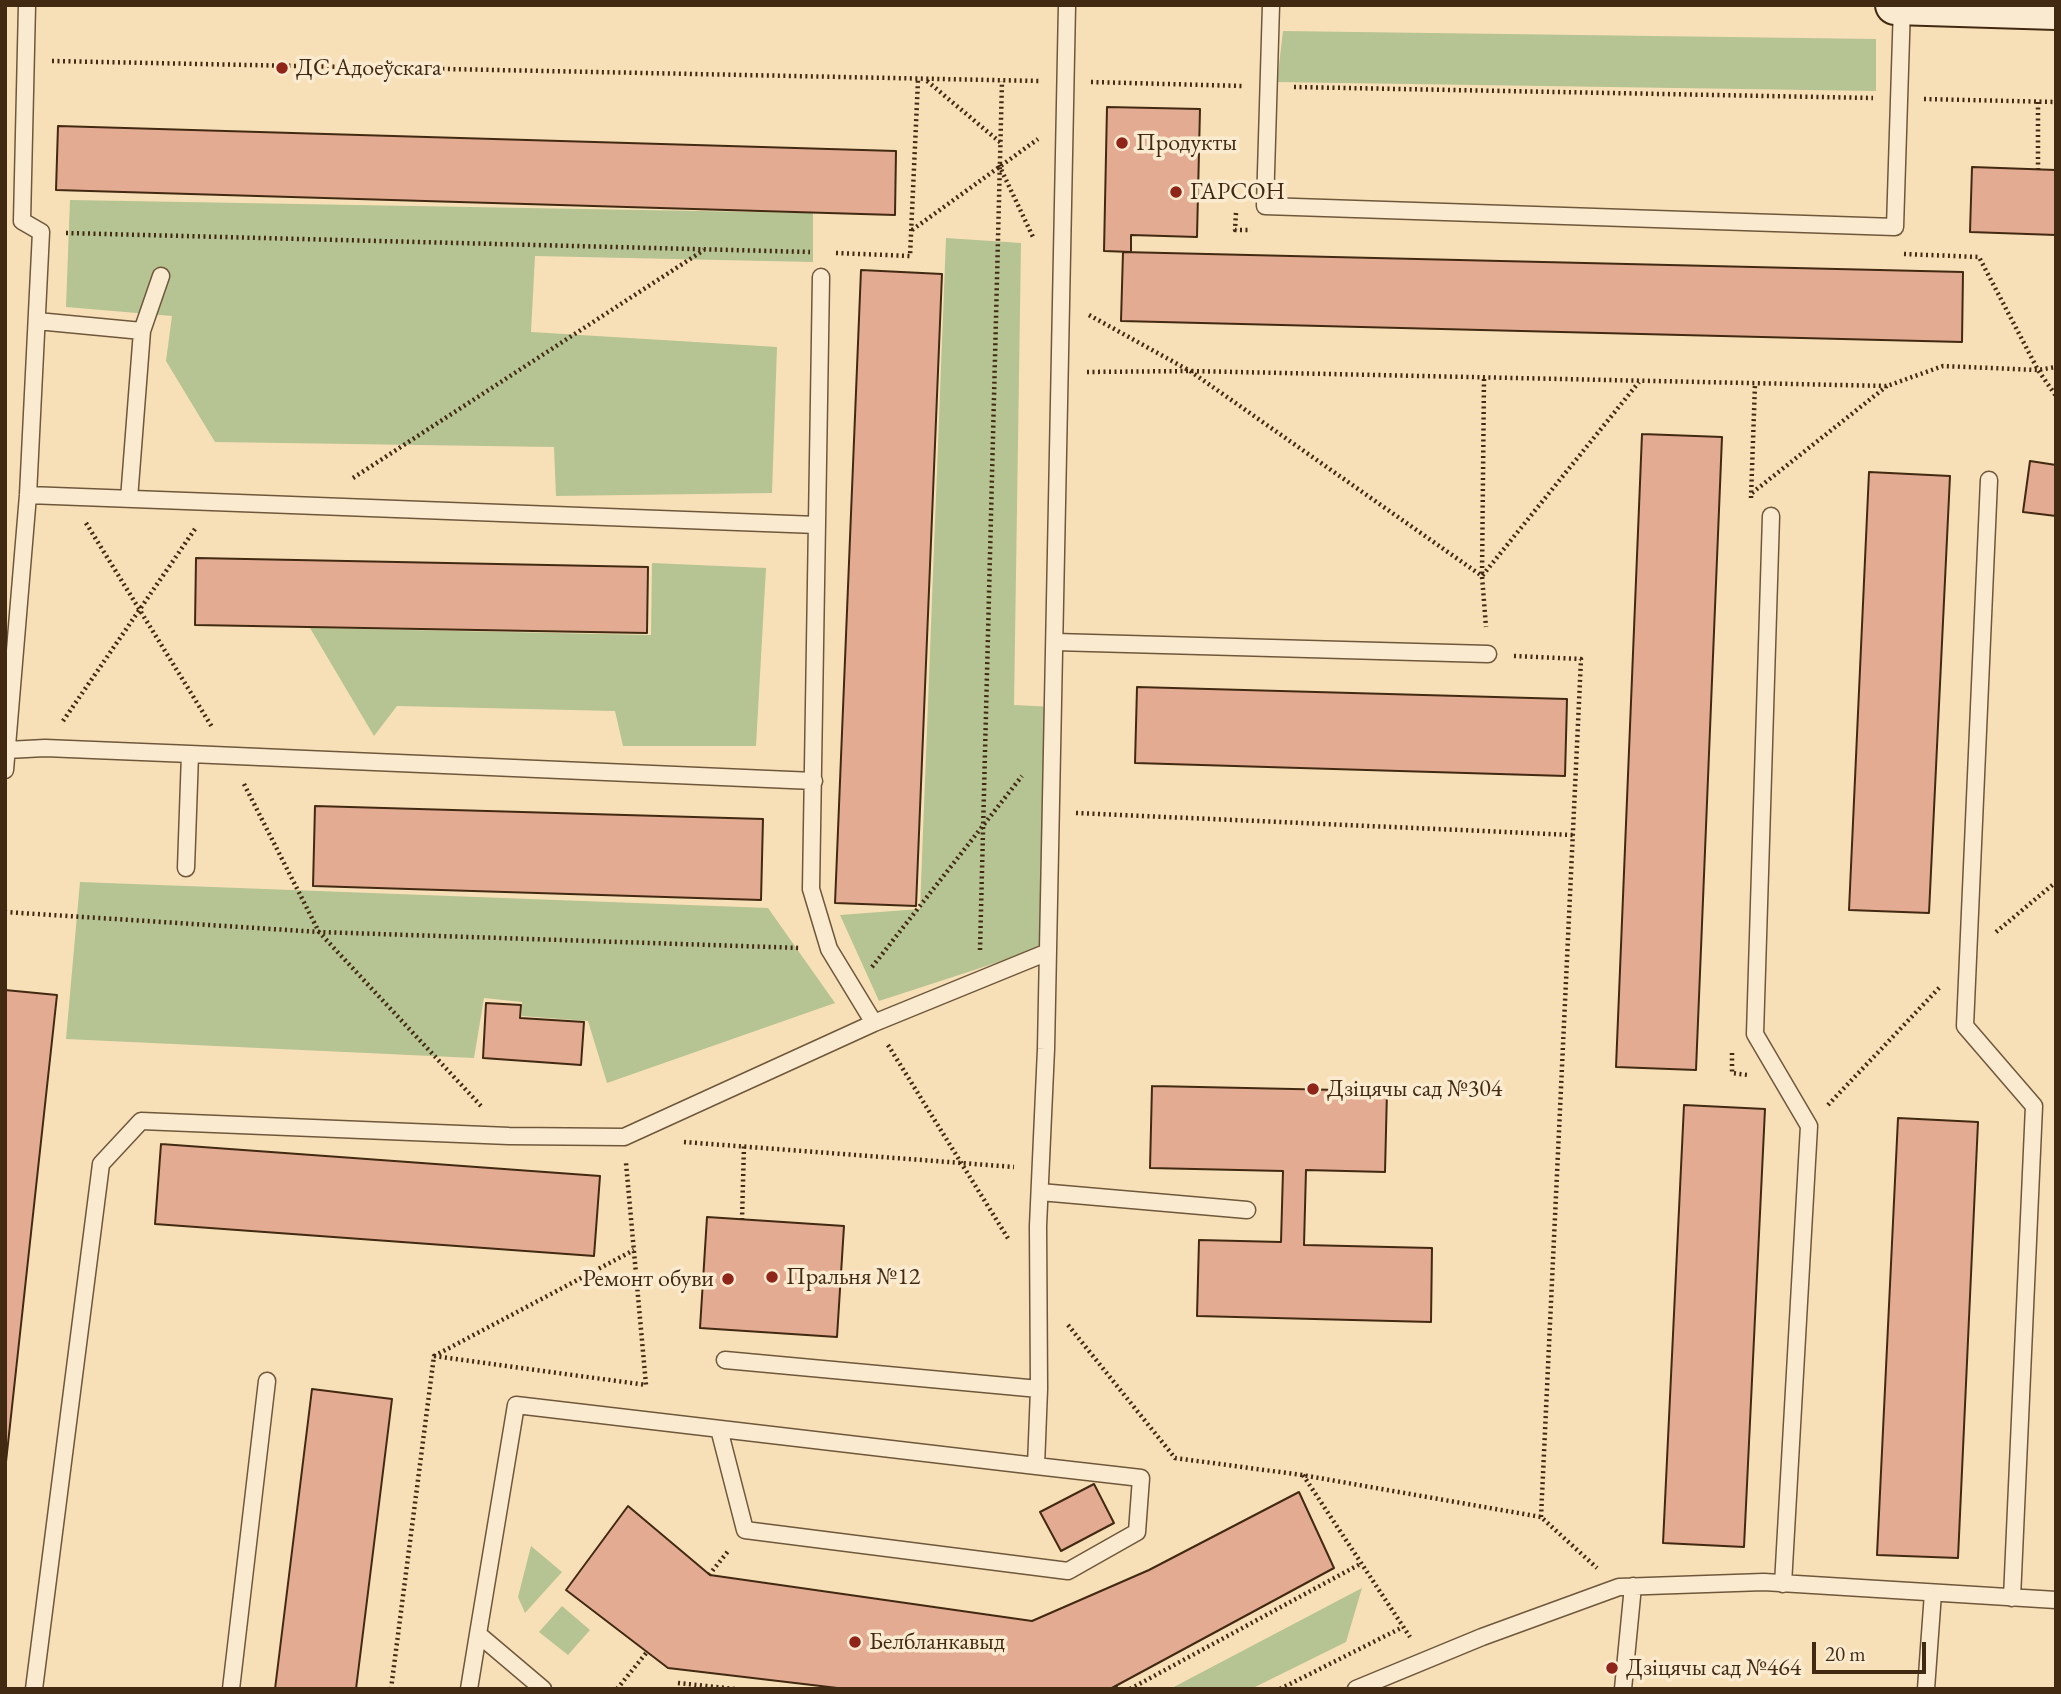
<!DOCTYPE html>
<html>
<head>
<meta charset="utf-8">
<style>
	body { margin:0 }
	#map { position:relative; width:2061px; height:1694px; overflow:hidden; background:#f7e0b7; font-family:"EB Garamond",serif }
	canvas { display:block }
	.frame { position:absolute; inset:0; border:7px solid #422912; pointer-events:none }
	.scale { position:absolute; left:1812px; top:1642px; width:114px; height:32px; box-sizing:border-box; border:4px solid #422912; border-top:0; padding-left:9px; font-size:21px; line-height:24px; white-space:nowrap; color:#422912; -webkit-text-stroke:5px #faebd0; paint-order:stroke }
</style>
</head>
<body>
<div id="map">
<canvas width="2061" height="1694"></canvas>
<div class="frame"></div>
<div class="scale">20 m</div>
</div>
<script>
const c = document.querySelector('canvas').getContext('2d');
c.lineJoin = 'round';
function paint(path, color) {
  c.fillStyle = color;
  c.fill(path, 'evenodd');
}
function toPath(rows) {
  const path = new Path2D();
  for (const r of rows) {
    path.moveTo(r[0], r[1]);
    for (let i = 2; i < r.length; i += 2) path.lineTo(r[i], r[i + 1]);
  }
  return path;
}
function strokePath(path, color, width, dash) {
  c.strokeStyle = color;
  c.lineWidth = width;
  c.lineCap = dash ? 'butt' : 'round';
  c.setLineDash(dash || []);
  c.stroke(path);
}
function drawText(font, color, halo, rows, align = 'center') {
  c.font = font + ' "EB Garamond",serif';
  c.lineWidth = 7;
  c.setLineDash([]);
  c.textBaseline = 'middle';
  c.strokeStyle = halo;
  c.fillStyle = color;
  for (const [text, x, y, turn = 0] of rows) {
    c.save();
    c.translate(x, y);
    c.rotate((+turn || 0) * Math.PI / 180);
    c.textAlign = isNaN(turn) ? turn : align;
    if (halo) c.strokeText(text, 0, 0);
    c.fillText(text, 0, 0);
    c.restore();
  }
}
const green = toPath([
	[1283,31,1876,39,1876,91,1277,82],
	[70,200,813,213,813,262,535,256,531,332,777,347,772,493,556,496,554,447,215,442,166,361,172,316,66,307],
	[946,238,1021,243,1014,705,1055,707,1051,945,879,1001,840,915,920,909],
	[652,563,766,568,756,746,623,746,615,711,397,706,374,736,310,628,651,635],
	[80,882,768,908,835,1003,607,1083,588,1021,522,1016,522,1002,484,998,474,1058,66,1039],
	[531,1546,562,1572,525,1613,518,1597],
	[1362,1588,1346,1642,1251,1689,1170,1689],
	[562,1606,590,1630,568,1655,539,1632]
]);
const building = toPath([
	[1107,107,1200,109,1197,237,1131,235,1131,252,1104,251,1107,107],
	[58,126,896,151,895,215,56,190,58,126],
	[1972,167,2056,170,2056,235,1970,232,1972,167],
	[1123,252,1963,272,1962,342,1121,321,1123,252],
	[861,270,942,274,916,906,835,903,861,270],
	[1642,434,1722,437,1696,1070,1616,1067,1642,434],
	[2030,461,2056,465,2056,516,2023,512,2030,461],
	[1869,472,1950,476,1929,913,1849,910,1869,472],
	[196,558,648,567,647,633,195,625,196,558],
	[1137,687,1567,699,1565,776,1135,763,1137,687],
	[315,806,763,819,761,900,313,886,315,806],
	[5,990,57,995,5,1471,5,990],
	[486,1003,521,1005,520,1018,584,1022,581,1065,483,1058,486,1003],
	[1152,1086,1387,1091,1385,1172,1306,1170,1304,1245,1432,1248,1431,1322,1197,1316,1199,1240,1281,1242,1283,1171,1150,1168,1152,1086],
	[1684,1105,1765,1109,1744,1547,1663,1543,1684,1105],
	[1898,1118,1978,1122,1958,1558,1877,1555,1898,1118],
	[161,1144,600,1176,594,1256,155,1224,161,1144],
	[707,1217,844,1226,837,1337,700,1328,707,1217],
	[312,1389,392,1399,356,1689,275,1689,312,1389],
	[1094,1484,1114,1523,1061,1551,1040,1512,1094,1484],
	[1299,1492,1334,1568,1110,1689,846,1689,668,1668,566,1590,628,1506,710,1575,1032,1621,1149,1570,1299,1492]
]);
const path = toPath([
	[52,61,1040,81],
	[927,81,1001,143],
	[1091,82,1243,86],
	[1294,87,1873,98],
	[1924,99,2056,102],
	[2038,102,2038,169],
	[999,165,1033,237],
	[1236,213,1235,230,1251,230],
	[912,230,1038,139],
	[66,233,810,252],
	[836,253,910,256,918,80],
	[1904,254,1979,257,2038,370,2056,396],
	[1089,315,1190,371,1482,576,1639,382],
	[1087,372,1190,371,1887,386,1943,366,2038,370,2056,367],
	[1484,379,1482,576,1486,627],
	[353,478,704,250],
	[1752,493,1887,386],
	[1751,498,1755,384],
	[86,523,212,727],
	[1514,656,1581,659,1541,1517],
	[63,721,195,529],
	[244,784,319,932,481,1106],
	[1076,813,1573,835],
	[5,912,319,932,801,948],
	[1996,932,2056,882],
	[980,950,1002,81],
	[872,967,1022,776],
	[888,1045,1009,1240],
	[1732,1053,1732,1073,1748,1075],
	[1828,1105,1940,987],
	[684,1142,1014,1167],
	[742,1220,744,1146],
	[1068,1325,1175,1458,1302,1475,1541,1517,1597,1568],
	[434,1356,646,1385,626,1163],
	[1303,1475,1410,1637],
	[709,1575,729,1550],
	[678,1683,735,1689],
	[1115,1686,1117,1689],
	[391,1689,434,1356,634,1250],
	[617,1689,647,1652],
	[1130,1689,1362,1563],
	[1280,1689,1403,1627]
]);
const service = toPath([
	[1271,5,1265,206,1895,227,1902,6],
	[821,277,811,889,829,949,874,1023],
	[37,321,142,331,129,499],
	[142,331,161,276],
	[1989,480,1965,1026,2034,1106,2012,1598],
	[28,495,817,525],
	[1771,516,1755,1034,1809,1126,1783,1584],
	[1055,642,1488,654],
	[7,750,45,748,190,754,814,781],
	[5,770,28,495,41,232,22,221,27,5],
	[186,868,190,754],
	[1040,1192,1247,1210],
	[725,1360,1039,1389],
	[719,1429,745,1530,1068,1571,1137,1532,1141,1478,1036,1466],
	[478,1634,516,1405,1036,1466,1039,1389,1038,1226,1046,1049,1067,5],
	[34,1689,101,1164,141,1121,509,1136,624,1137,874,1023,1048,952],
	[231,1689,267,1381],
	[469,1689,478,1634,543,1689],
	[1356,1689,1482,1637,1619,1587,1764,1582,2056,1600],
	[1623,1689,1633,1586],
	[1926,1689,1933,1593]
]);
const secondary = toPath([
	[1895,5,2056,10]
]);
const markers = [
	[282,68,7,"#8f2418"],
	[1122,143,7,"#8f2418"],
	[1176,192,7,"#8f2418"],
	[1313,1089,7,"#8f2418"],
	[772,1277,7,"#8f2418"],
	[728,1279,7,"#8f2418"],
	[855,1642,7,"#8f2418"],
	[1612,1668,7,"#8f2418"]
];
const poiNames = [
	["ДС Адоеўскага",296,68],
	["Продукты",1136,143],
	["ГАРСОН",1190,192],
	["Дзіцячы сад №304",1327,1089],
	["Пральня №12",786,1277],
	["Ремонт обуви",714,1279,"right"],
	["Белбланкавыд",869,1642],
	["Дзіцячы сад №464",1626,1668]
];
paint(green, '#b6c393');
paint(building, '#e3ab91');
strokePath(building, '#422912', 2);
strokePath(service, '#6f573b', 19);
strokePath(secondary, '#422912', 42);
strokePath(path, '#422912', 4.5, [2, 3.5]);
strokePath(service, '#faebd0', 16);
strokePath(secondary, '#faebd0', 38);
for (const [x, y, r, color] of markers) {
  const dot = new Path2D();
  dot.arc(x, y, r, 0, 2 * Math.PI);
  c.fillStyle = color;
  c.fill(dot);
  strokePath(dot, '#faebd0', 2.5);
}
drawText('24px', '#422912', '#faebd0', poiNames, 'left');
</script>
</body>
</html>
